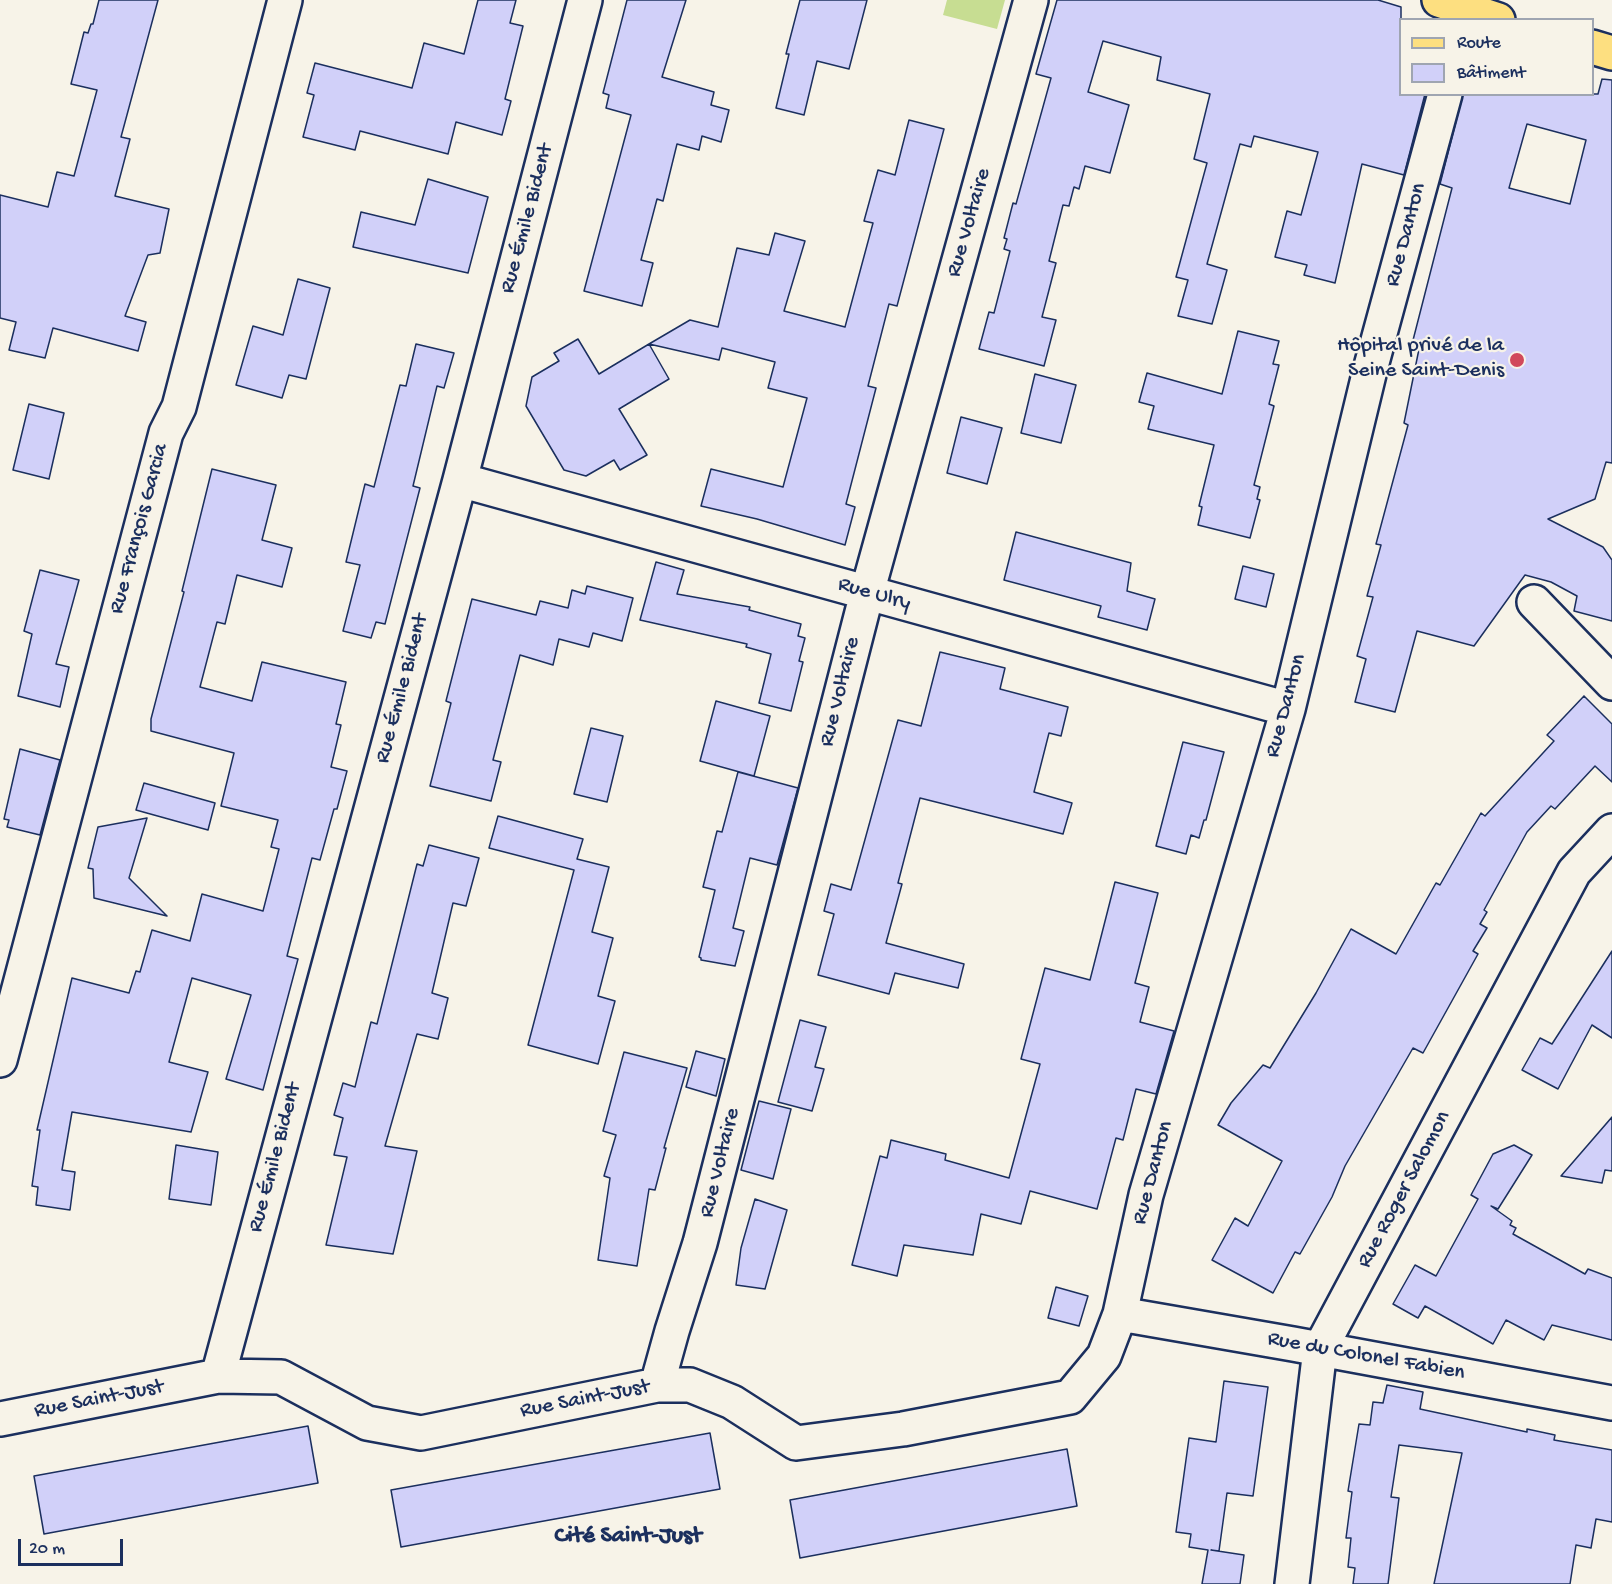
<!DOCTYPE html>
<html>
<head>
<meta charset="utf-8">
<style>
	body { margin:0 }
	#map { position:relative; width:1612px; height:1584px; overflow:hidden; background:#f7f3e8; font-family:"Gochi Hand",sans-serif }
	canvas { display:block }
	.legend { position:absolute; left:1399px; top:18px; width:195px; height:78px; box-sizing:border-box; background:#f7f3e8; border:2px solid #9fa5b1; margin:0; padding:8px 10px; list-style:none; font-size:18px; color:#1b2f5e }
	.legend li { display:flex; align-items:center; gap:12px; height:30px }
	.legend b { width:30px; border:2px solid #9fa5b1 }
	.scale { position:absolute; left:18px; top:1539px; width:105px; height:27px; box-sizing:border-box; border:3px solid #1b2f5e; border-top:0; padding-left:8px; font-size:18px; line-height:21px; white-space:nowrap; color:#1b2f5e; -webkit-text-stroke:4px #f7f3e8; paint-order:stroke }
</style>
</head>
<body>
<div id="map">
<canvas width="1612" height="1584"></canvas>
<ul class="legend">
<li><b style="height:8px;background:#fddf80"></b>Route</li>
<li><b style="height:16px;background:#d1d0f9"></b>Bâtiment</li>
</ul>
<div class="scale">20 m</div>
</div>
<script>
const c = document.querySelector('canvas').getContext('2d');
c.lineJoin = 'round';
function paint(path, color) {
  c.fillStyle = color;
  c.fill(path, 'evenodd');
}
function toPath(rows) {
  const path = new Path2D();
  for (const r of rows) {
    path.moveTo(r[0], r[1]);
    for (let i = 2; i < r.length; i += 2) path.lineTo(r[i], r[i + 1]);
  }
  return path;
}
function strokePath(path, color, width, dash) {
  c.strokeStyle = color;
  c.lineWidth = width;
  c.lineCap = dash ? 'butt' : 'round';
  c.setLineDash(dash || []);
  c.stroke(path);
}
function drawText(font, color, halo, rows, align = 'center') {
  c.font = font + ' "Gochi Hand",sans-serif';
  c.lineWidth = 4.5;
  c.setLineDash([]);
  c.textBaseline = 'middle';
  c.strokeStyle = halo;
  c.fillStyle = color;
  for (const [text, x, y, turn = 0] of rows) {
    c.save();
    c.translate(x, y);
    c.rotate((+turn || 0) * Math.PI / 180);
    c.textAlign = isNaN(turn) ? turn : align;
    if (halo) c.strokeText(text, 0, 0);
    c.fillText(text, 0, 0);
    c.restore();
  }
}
const green = toPath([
	[947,0,1005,0,997,29,943,15]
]);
const building = toPath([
	[99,0,158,0,121,137,130,139,115,196,169,209,160,253,148,255,125,316,146,322,138,351,53,328,45,358,9,350,16,322,0,318,0,195,48,207,57,172,74,176,97,90,71,84,84,32,88,33,91,24,93,24,99,0],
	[478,0,516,0,510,23,523,26,505,99,511,101,502,135,456,122,448,154,360,131,355,150,303,137,314,95,307,93,315,63,412,88,424,43,464,54,478,0],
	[627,0,686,0,662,77,714,92,711,105,729,110,721,142,702,136,699,150,677,144,663,201,657,199,641,260,653,263,642,306,584,291,631,115,606,108,609,95,603,93,627,0],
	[800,0,867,0,849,69,817,61,804,115,776,108,789,54,786,54,800,0],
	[1057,0,1378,0,1401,7,1401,94,1425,94,1404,175,1362,164,1335,283,1304,275,1307,265,1275,257,1287,211,1301,215,1318,152,1254,136,1251,147,1240,144,1207,264,1227,270,1212,324,1178,316,1188,280,1176,277,1207,163,1194,159,1210,94,1157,80,1161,57,1103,41,1088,92,1129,105,1110,173,1085,166,1079,189,1074,187,1069,206,1063,205,1049,261,1056,263,1042,317,1056,320,1044,366,979,349,989,312,994,313,1010,251,1004,249,1007,239,1004,238,1013,203,1016,204,1051,78,1036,74,1057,0],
	[1602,79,1612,80,1612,463,1606,462,1595,499,1548,519,1603,547,1612,560,1612,621,1574,611,1577,596,1551,582,1525,575,1474,646,1417,631,1395,712,1355,702,1366,659,1357,656,1373,597,1367,596,1381,545,1376,544,1408,425,1404,423,1419,349,1411,348,1452,188,1440,184,1463,94,1598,94,1602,79],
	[1527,124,1586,140,1570,204,1509,188,1527,124],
	[909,120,944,129,897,306,889,304,868,386,876,388,846,504,855,507,845,545,757,519,701,506,711,469,783,487,807,398,768,388,775,362,722,348,719,360,649,344,690,320,718,327,737,248,769,255,775,233,805,241,784,311,845,327,873,223,864,221,878,170,895,175,909,120],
	[428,179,488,197,468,273,353,247,361,212,415,225,428,179],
	[298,279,330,288,306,379,289,375,282,398,236,385,253,326,283,335,298,279],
	[1238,331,1279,341,1273,364,1279,365,1269,404,1274,406,1254,485,1260,487,1257,499,1260,500,1250,538,1198,525,1202,507,1199,506,1214,445,1148,429,1154,406,1139,402,1147,373,1222,394,1238,331],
	[578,339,599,374,649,344,669,379,619,409,647,455,620,470,614,460,586,476,564,470,526,406,532,377,559,361,554,353,578,339],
	[416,344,454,353,444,388,437,386,413,486,420,488,385,624,376,622,371,638,343,631,360,565,346,562,365,484,374,487,400,385,406,386,416,344],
	[1035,374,1076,385,1061,443,1021,433,1035,374],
	[29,404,64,413,49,479,13,470,29,404],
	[961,417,1002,428,987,484,947,473,961,417],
	[212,469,276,485,262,540,292,548,282,587,237,575,225,624,217,622,200,687,252,701,262,662,346,682,336,724,341,725,331,767,347,771,337,809,334,809,320,860,312,858,287,956,298,959,263,1090,226,1079,251,995,192,978,169,1062,208,1072,191,1132,72,1112,62,1170,75,1172,70,1210,36,1205,38,1187,32,1186,40,1130,37,1130,72,978,129,993,136,971,140,972,152,930,190,941,202,894,263,911,279,849,271,847,278,820,221,806,234,753,151,731,151,719,184,592,182,591,212,469],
	[1016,532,1131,563,1127,591,1155,599,1147,630,1098,617,1101,606,1004,580,1016,532],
	[656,562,684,570,677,594,750,607,749,610,801,624,798,636,805,638,799,661,803,662,791,711,759,703,771,654,746,647,747,644,640,620,656,562],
	[1243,566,1274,574,1266,607,1235,599,1243,566],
	[40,570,79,580,56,664,69,667,60,707,18,696,32,634,24,631,40,570],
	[587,586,633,598,622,641,593,633,589,647,559,639,553,665,520,655,493,760,501,762,491,801,430,786,451,703,446,701,472,599,536,615,540,601,568,608,572,590,585,594,587,586],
	[940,652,1005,668,1000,689,1068,707,1061,736,1049,733,1034,792,1072,803,1063,834,920,798,898,883,902,884,886,943,964,964,958,988,895,973,889,994,818,975,834,914,824,911,831,884,851,890,898,720,921,726,940,652],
	[1584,696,1612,724,1612,782,1595,766,1555,809,1551,806,1527,832,1484,910,1487,912,1480,924,1487,928,1473,951,1478,954,1423,1053,1413,1048,1345,1166,1332,1197,1300,1254,1295,1252,1273,1293,1212,1260,1235,1218,1248,1226,1282,1161,1218,1125,1231,1103,1263,1065,1270,1068,1316,993,1351,929,1396,954,1436,883,1440,885,1481,813,1485,816,1554,741,1547,735,1584,696],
	[716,701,770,716,754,776,700,761,716,701],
	[591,728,623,736,607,802,574,794,591,728],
	[1183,742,1224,752,1206,820,1204,820,1199,838,1191,835,1186,854,1156,846,1183,742],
	[20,749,60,760,40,835,7,827,9,820,4,819,20,749],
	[738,772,798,788,777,865,750,858,733,928,744,931,735,966,701,960,701,958,699,957,715,890,703,887,717,831,722,832,738,772],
	[144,783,215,803,208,830,136,810,144,783],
	[498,816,583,839,577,859,609,867,592,932,613,938,598,996,615,1001,598,1064,528,1045,574,870,489,848,498,816],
	[147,818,129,878,167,916,94,898,93,869,88,868,98,827,147,818],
	[429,845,479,858,466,906,453,903,432,993,448,998,438,1039,417,1034,385,1146,417,1151,393,1254,326,1245,347,1157,334,1155,343,1118,334,1115,343,1083,355,1087,371,1022,377,1024,417,864,423,866,429,845],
	[1115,882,1158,893,1135,983,1149,987,1140,1022,1174,1031,1156,1094,1136,1089,1123,1140,1116,1138,1097,1209,1030,1191,1021,1224,981,1214,973,1255,904,1245,897,1276,852,1265,880,1156,887,1158,891,1140,946,1154,945,1160,1009,1178,1040,1064,1021,1059,1045,968,1090,980,1115,882],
	[1612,951,1612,1038,1592,1025,1558,1089,1522,1070,1540,1038,1552,1044,1612,951],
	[800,1020,826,1027,815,1067,824,1069,812,1111,778,1102,800,1020],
	[696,1051,725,1059,716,1096,686,1087,696,1051],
	[624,1052,687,1068,664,1148,666,1148,655,1190,649,1189,637,1266,598,1260,610,1178,604,1176,616,1135,603,1131,624,1052],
	[759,1101,791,1109,773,1179,741,1170,759,1101],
	[1612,1117,1612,1171,1605,1170,1602,1183,1561,1176,1612,1117],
	[176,1145,218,1152,211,1205,169,1199,176,1145],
	[1514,1145,1532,1155,1498,1209,1491,1206,1512,1221,1510,1225,1516,1228,1513,1234,1585,1274,1588,1269,1612,1278,1612,1340,1552,1325,1544,1340,1506,1320,1493,1344,1425,1306,1418,1318,1393,1304,1415,1265,1436,1276,1478,1199,1471,1195,1493,1154,1514,1145],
	[755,1199,787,1210,765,1289,736,1285,741,1248,755,1199],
	[1056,1287,1088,1296,1079,1326,1048,1318,1056,1287],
	[1224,1381,1268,1387,1253,1496,1227,1493,1219,1551,1211,1550,1244,1555,1240,1584,1202,1584,1208,1550,1189,1547,1191,1534,1176,1532,1189,1438,1216,1442,1224,1381],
	[1387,1385,1423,1392,1420,1409,1527,1432,1527,1429,1555,1435,1554,1440,1612,1450,1612,1522,1596,1519,1591,1548,1576,1545,1570,1584,1434,1584,1462,1453,1399,1445,1391,1497,1399,1498,1388,1584,1353,1584,1355,1568,1348,1567,1351,1538,1346,1538,1352,1492,1348,1491,1359,1424,1370,1425,1373,1402,1383,1403,1387,1385],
	[308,1426,318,1483,44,1534,34,1476,308,1426],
	[710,1433,720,1489,401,1547,391,1490,710,1433],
	[1067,1449,1077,1506,800,1558,790,1500,1067,1449]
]);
const minor = toPath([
	[460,480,1288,709],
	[1534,602,1612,683],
	[0,1060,166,433,179,407,285,0],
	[1120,1314,1293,1344,1612,1403],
	[218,1376,460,480,585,0],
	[657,1385,672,1331,700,1243,867,593,1031,0],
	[0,1419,218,1376,281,1377,367,1423,421,1433,657,1385,690,1385,732,1402,796,1443,903,1429,1070,1397,1104,1356,1120,1314,1146,1195,1288,709,1370,370,1445,94],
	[1292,1584,1320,1349,1574,872,1612,831]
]);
const major = toPath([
	[1439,0,1498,20],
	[1592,47,1612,53]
]);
const markers = [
	[1517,360,8,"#d1495b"]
];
const streetNames = [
	["Rue Émile Bident",528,219,-75],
	["Rue Voltaire",970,223,-74],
	["Rue Danton",1407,235,-75],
	["Rue François Garcia",140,529,-75],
	["Rue Ulry",874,595,16],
	["Rue Émile Bident",403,689,-75],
	["Rue Voltaire",841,692,-76],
	["Rue Danton",1287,706,-75],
	["Rue Émile Bident",276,1158,-75],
	["Rue Voltaire",721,1163,-76],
	["Rue Danton",1154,1173,-75],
	["Rue Roger Salomon",1405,1190,-62],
	["Rue du Colonel Fabien",1366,1357,10],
	["Rue Saint-Just",99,1400,-11],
	["Rue Saint-Just",585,1400,-11]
];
const poiNames = [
	["Hôpital privé de la",1504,347],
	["Seine Saint-Denis",1504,372]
];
const neighbourhoodNames = [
	["Cité Saint-Just",628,1537]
];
paint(green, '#c7dd92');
paint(building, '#d1d0f9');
strokePath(building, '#1b2f5e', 1.5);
strokePath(minor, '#1b2f5e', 38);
strokePath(major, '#1b2f5e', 38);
strokePath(minor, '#f7f3e8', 33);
strokePath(major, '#fddf80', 33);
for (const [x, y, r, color] of markers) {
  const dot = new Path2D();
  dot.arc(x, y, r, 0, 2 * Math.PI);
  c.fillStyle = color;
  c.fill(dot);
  strokePath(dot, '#f7f3e8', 2);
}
drawText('22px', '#1b2f5e', '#f7f3e8', streetNames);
drawText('22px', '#1b2f5e', '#f7f3e8', poiNames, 'right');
drawText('bold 24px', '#1b2f5e', '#f7f3e8', neighbourhoodNames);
</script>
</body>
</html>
